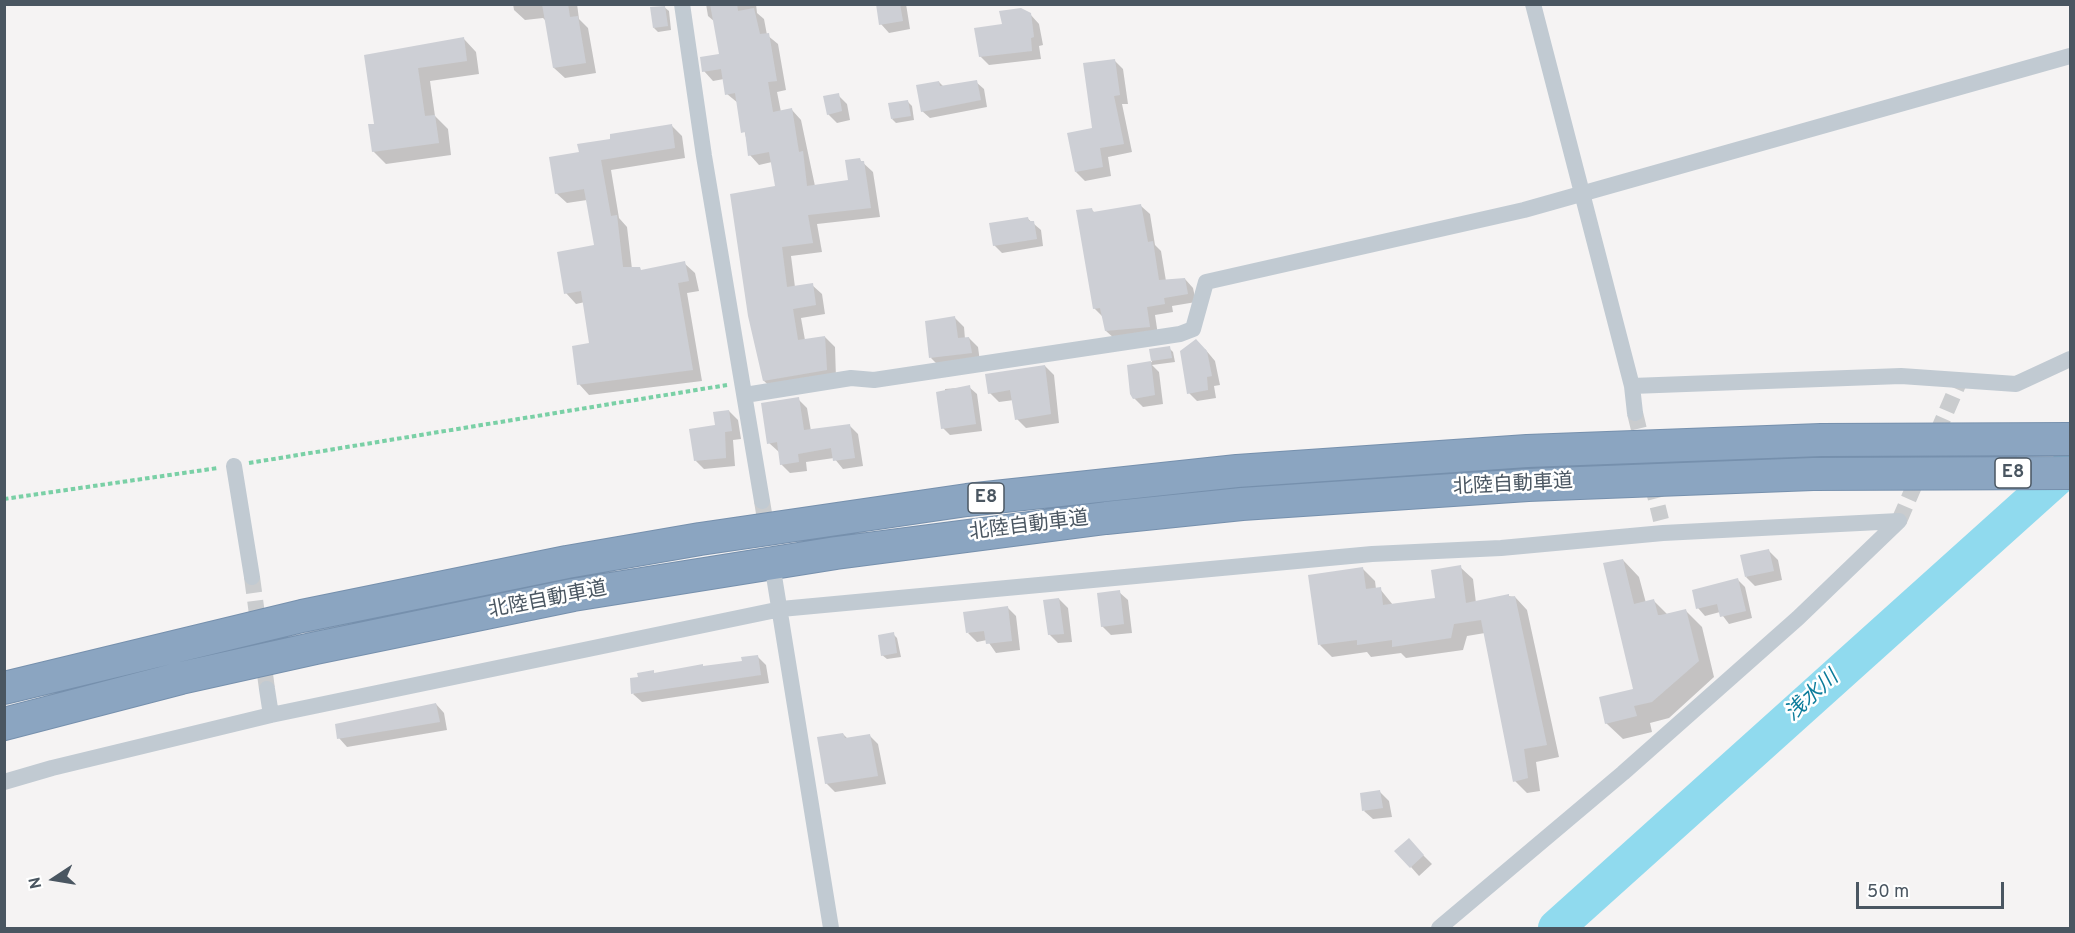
<!DOCTYPE html>
<html>
<head>
<meta charset="utf-8">
<style>
	body { margin:0 }
	#map { position:relative; width:2075px; height:933px; overflow:hidden; background:#f5f3f3; font-family:Overpass,sans-serif }
	canvas { display:block }
	.frame { position:absolute; inset:0; border:6px solid #4a5661; pointer-events:none }
	.north { position:absolute; left:24px; top:849px; width:60px; height:60px; -webkit-text-stroke:4px #fff; paint-order:stroke; rotate:258deg; font-size:16px; font-weight:700; line-height:24px; text-align:center; color:#4a5661 }
	.north::after { content:''; display:block; margin:auto; width:21px; height:27px; background:#4a5661; clip-path:polygon(50% 0,100% 100%,50% 72%,0 100%) }
	.scale { position:absolute; left:1856px; top:882px; width:148px; height:27px; box-sizing:border-box; border:3px solid #4a5661; border-top:0; padding-left:8px; font-size:18px; line-height:21px; white-space:nowrap; color:#4a5661; -webkit-text-stroke:4px #fff; paint-order:stroke }
</style>
</head>
<body>
<div id="map">
<canvas width="2075" height="933"></canvas>
<div class="frame"></div>
<div class="north">N</div>
<div class="scale">50 m</div>
</div>
<script>
const c = document.querySelector('canvas').getContext('2d');
c.lineJoin = 'round';
function paint(path, color) {
  c.fillStyle = color;
  c.fill(path, 'evenodd');
}
function toPath(rows) {
  const path = new Path2D();
  for (const r of rows) {
    path.moveTo(r[0], r[1]);
    for (let i = 2; i < r.length; i += 2) path.lineTo(r[i], r[i + 1]);
  }
  return path;
}
function strokePath(path, color, width, dash) {
  c.strokeStyle = color;
  c.lineWidth = width;
  c.lineCap = dash ? 'butt' : 'round';
  c.setLineDash(dash || []);
  c.stroke(path);
}
function drawText(font, color, halo, rows, align = 'center') {
  c.font = font + ' Overpass,"Noto Sans JP",sans-serif';
  c.lineWidth = 5;
  c.setLineDash([]);
  c.textBaseline = 'middle';
  c.strokeStyle = halo;
  c.fillStyle = color;
  for (const [text, x, y, turn = 0] of rows) {
    c.save();
    c.translate(x, y);
    c.rotate((+turn || 0) * Math.PI / 180);
    c.textAlign = isNaN(turn) ? turn : align;
    if (halo) c.strokeText(text, 0, 0);
    c.fillText(text, 0, 0);
    c.restore();
  }
}
const shadow = toPath([
	[513,4,577,4,579,19,588,28,596,73,565,78,554,68,546,21,543,18,525,20,514,10],
	[706,4,756,4,757,13,764,19,767,35,778,44,786,90,777,92,781,112,792,110,801,120,815,186,849,181,860,160,873,172,880,217,817,224,822,252,791,256,795,287,812,285,822,294,825,314,801,318,805,340,825,337,835,347,836,379,774,390,764,381,777,188,772,162,759,165,750,155,738,103,727,94,724,79,713,81,704,71,721,55,715,22,708,16],
	[877,4,906,4,910,29,889,33,881,24],
	[664,7,669,11,671,30,658,32,654,28],
	[1030,14,1039,24,1043,45,1039,46,1041,59,989,65,980,56,1003,25],
	[464,39,476,52,479,74,430,81,435,116,448,129,451,155,386,164,373,151,376,125,366,56],
	[1114,60,1123,69,1128,104,1122,104,1132,152,1108,157,1111,176,1085,181,1076,172,1094,129],
	[939,82,944,87,976,82,984,89,987,107,930,118,922,111],
	[838,95,847,104,850,120,837,123,828,114],
	[908,102,912,106,914,120,896,123,892,119],
	[672,126,682,136,685,158,611,170,619,218,627,227,632,269,642,271,684,263,695,273,699,291,687,293,702,381,589,395,579,384,591,345,585,302,576,304,566,293,596,246,587,200,567,203,556,193,580,153,612,140],
	[1141,206,1150,214,1155,245,1161,251,1166,281,1185,279,1193,288,1196,302,1172,306,1173,312,1155,315,1158,335,1115,339,1106,331,1104,318,1094,308,1091,209,1095,213],
	[1027,218,1041,230,1043,246,1002,253,994,245],
	[955,318,964,327,965,339,969,338,978,347,980,362,940,367,931,358],
	[1169,348,1173,352,1175,362,1152,365,1159,372,1163,404,1143,407,1134,398,1128,366,1152,362,1151,351],
	[1205,349,1215,361,1220,385,1214,386,1216,398,1197,401,1189,393],
	[1045,366,1054,375,1059,423,1026,428,1017,419,1014,400,999,402,990,393],
	[969,387,977,394,982,431,950,435,943,428,945,389],
	[798,399,807,408,811,431,849,425,858,434,863,466,843,469,834,458,806,462,807,471,790,473,781,464,779,452,769,443],
	[729,411,738,420,741,439,733,440,735,466,704,469,695,460],
	[1769,551,1778,560,1782,580,1755,586,1746,577],
	[1623,560,1639,577,1646,603,1654,601,1667,614,1686,611,1702,627,1714,677,1669,718,1650,723,1652,732,1623,739,1606,723,1635,690],
	[1460,567,1473,579,1476,603,1508,596,1515,597,1527,610,1559,757,1536,762,1540,791,1527,793,1515,781,1485,633,1467,636,1463,650,1406,658,1401,653,1371,657,1367,652,1332,657,1320,645,1363,569,1375,581,1376,589,1380,589,1393,605,1436,599],
	[1737,579,1745,587,1752,618,1729,624,1720,612,1705,616,1698,608],
	[1119,592,1128,600,1132,633,1111,635,1102,626],
	[1059,599,1068,608,1072,642,1058,643,1049,634],
	[1007,607,1016,616,1020,650,996,653,987,640,977,642,968,633],
	[893,634,897,638,901,657,887,659,882,655],
	[757,656,766,665,769,683,642,702,633,694,653,672,656,674,744,663],
	[436,704,444,713,447,730,347,747,339,738],
	[843,734,848,739,869,735,878,744,886,784,835,792,826,783],
	[1380,792,1389,801,1392,817,1373,819,1364,811],
	[1417,849,1432,864,1419,876,1411,867]
]);
const river = toPath([
	[1556,928,2070,466]
]);
const building = toPath([
	[542,4,568,4,570,17,578,16,586,63,553,68],
	[710,4,737,4,738,11,754,8,760,34,769,33,777,81,768,82,773,112,792,108,799,152,803,151,807,186,848,180,845,160,860,158,861,161,864,161,871,208,808,215,813,243,782,247,787,287,813,283,816,305,793,309,798,340,825,336,827,370,763,381,748,316,730,194,775,186,769,152,748,156,745,132,741,133,735,93,725,95,721,69,702,72,700,57,719,54],
	[876,4,900,4,903,21,879,25],
	[665,6,668,26,653,28,650,7],
	[1021,8,1031,13,1034,37,1031,38,1032,51,979,57,974,28,1002,24,999,11],
	[464,37,467,61,418,68,425,116,435,115,439,143,372,152,368,124,374,124,364,55],
	[1115,59,1120,95,1114,96,1124,144,1100,148,1103,167,1075,172,1067,133,1092,128,1083,63],
	[977,80,981,100,921,112,916,85,939,81,940,86],
	[839,93,842,111,827,115,823,96],
	[908,100,911,116,891,119,888,103],
	[672,124,675,148,601,160,611,216,617,215,623,267,640,267,641,270,685,261,689,281,678,283,693,370,577,385,572,346,589,343,581,291,564,294,557,252,594,245,584,189,555,194,549,157,579,152,577,144,610,139,610,134],
	[1141,204,1148,242,1153,241,1159,280,1185,278,1188,294,1164,298,1165,304,1147,307,1150,327,1105,331,1100,308,1093,309,1076,210,1092,208,1093,212],
	[1028,217,1029,221,1034,221,1037,239,993,246,989,223],
	[955,316,958,338,969,337,972,353,929,358,925,321],
	[1196,339,1207,351,1212,376,1207,377,1208,390,1187,394,1180,351],
	[1170,346,1172,358,1151,361,1149,349],
	[1151,361,1155,395,1133,399,1130,394,1127,365],
	[1045,365,1051,414,1015,420,1010,390,988,394,985,374],
	[970,385,976,424,941,429,936,392],
	[799,397,804,430,850,424,855,458,833,461,831,448,798,454,799,462,780,465,777,442,767,444,761,403],
	[729,410,732,431,725,432,726,458,694,461,689,429,715,425,713,412],
	[1769,549,1774,571,1745,577,1740,555],
	[1623,559,1634,604,1654,599,1658,615,1661,615,1686,609,1699,661,1652,702,1634,706,1637,716,1605,724,1599,697,1633,689,1603,563],
	[1461,565,1466,603,1509,594,1509,597,1515,596,1547,745,1524,749,1528,778,1513,782,1481,620,1454,624,1451,638,1392,647,1392,640,1357,645,1357,640,1318,645,1308,575,1363,567,1366,589,1381,587,1383,605,1435,598,1431,570],
	[1738,578,1746,611,1720,617,1717,604,1696,609,1692,590],
	[1120,590,1124,624,1101,627,1097,593],
	[1059,598,1064,634,1048,635,1043,600],
	[1008,606,1012,641,986,644,984,631,966,633,963,612],
	[894,632,897,653,881,656,878,635],
	[758,655,761,675,631,694,630,678,638,677,637,673,654,670,654,673,703,664,703,666,742,661,741,657],
	[436,703,440,722,337,739,335,724],
	[843,733,845,738,870,734,878,776,825,784,817,737],
	[1380,790,1383,808,1362,811,1360,793],
	[1409,838,1424,855,1410,868,1394,851]
]);
const streetTunnel = toPath([
	[1635,413,1661,520],
	[762,501,773,568],
	[1899,521,1960,380],
	[252,577,267,689]
]);
const path = toPath([
	[249,463,727,385],
	[4,499,218,468]
]);
const street = toPath([
	[682,4,704,156,762,501],
	[1533,4,1632,386,1635,413],
	[1632,386,1901,376,2016,384,2070,359],
	[745,395,851,378,874,380,1180,334,1193,329,1206,282,1524,210,2070,56],
	[234,466,252,577],
	[774,576,831,928],
	[267,689,271,715],
	[4,782,52,768,271,715,781,609,1372,554,1501,548,1663,533,1899,521],
	[1439,928,1623,773,1798,618,1899,521]
]);
const highway = toPath([
	[4,688,302,616,567,562,700,539,967,500,1237,471,1527,451,1821,440,2070,439],
	[4,724,181,678,316,648,573,595,836,553,1106,518,1242,504,1528,485,1813,474,2070,473]
]);
const shields = [
	[2013,473,36],
	[986,498,36]
];
const shieldNames = [
	["E8",2013,473],
	["E8",986,498]
];
const streetNames = [
	["北陸自動車道",1513,486,-3],
	["北陸自動車道",1029,527,-7],
	["北陸自動車道",548,601,-11]
];
const waterNames = [
	["浅水川",1813,697,-42]
];
paint(shadow, '#0003');
strokePath(river, '#90daee', 36);
paint(building, '#cdcfd5');
strokePath(streetTunnel, '#caccce', 16, [16, 8]);
strokePath(highway, '#7690ad', 34);
strokePath(path, '#7ad0a6', 4, [4.5, 3]);
strokePath(street, '#c1cad2', 16);
strokePath(highway, '#8ba5c1', 32);
for (const [x, y, w] of shields) {
  const box = new Path2D();
  box.roundRect(x - w / 2, y - 15, w, 30, 4.5);
  c.fillStyle = '#fff';
  c.fill(box);
  strokePath(box, '#4a5661', 1.5);
}
drawText('bold 18px', '#4a5661', null, shieldNames);
drawText('20px', '#4a5661', '#fff', streetNames);
drawText('italic 21px', '#0c7c9b', '#fff', waterNames);
</script>
</body>
</html>
